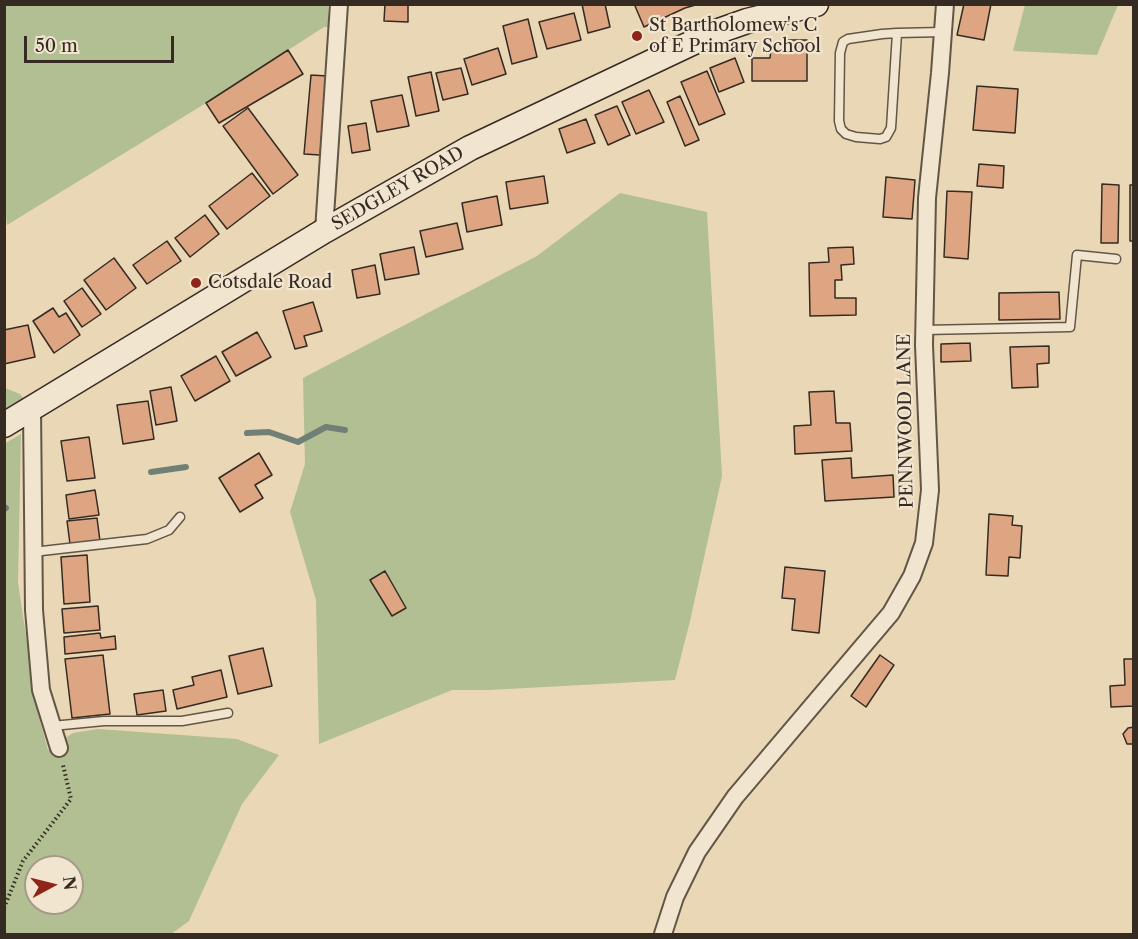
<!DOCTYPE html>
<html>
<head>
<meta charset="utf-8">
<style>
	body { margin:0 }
	#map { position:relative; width:1138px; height:939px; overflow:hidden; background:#ead7b6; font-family:"Libre Caslon Text",serif }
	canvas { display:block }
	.frame { position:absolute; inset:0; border:6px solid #352b22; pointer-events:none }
	.north { position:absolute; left:24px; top:855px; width:60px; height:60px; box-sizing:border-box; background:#f1e5d0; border:2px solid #a69b8a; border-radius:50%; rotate:83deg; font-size:16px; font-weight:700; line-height:24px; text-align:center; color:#352b22 }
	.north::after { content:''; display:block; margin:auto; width:21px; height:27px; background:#8f2418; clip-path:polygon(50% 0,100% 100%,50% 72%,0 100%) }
	.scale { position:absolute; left:24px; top:36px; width:150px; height:27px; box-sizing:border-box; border:3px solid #352b22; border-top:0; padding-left:8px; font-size:18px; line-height:21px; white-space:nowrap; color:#352b22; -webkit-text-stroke:4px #f1e5d0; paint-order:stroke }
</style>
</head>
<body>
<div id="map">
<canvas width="1138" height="939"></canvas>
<div class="frame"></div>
<div class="north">N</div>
<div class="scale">50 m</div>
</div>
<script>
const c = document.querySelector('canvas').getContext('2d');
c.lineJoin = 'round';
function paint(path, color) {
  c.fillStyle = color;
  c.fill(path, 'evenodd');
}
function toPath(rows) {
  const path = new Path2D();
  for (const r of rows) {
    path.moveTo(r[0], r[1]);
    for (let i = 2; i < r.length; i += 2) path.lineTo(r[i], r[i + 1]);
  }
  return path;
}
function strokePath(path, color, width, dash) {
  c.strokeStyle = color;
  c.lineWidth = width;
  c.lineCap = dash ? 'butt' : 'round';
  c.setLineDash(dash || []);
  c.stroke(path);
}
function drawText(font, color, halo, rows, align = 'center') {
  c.font = font + ' "Libre Caslon Text",serif';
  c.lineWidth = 4.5;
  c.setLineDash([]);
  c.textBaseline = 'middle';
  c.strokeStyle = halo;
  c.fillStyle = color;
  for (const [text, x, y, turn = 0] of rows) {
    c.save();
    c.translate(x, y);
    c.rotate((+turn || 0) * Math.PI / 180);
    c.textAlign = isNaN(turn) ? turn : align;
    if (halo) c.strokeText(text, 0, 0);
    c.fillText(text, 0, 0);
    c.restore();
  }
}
const green = toPath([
	[4,5,328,5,329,27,324,27,206,103,7,225,4,197],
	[1025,5,1025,4,1118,5,1097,55,1013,51],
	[620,193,707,212,722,476,690,621,675,680,489,690,452,690,319,744,316,600,290,512,305,464,303,378,537,256],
	[5,388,20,394,24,399,5,411],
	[21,434,18,583,38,714,48,750,73,733,98,729,237,739,279,755,242,804,189,921,171,934,5,934,4,444],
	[36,867,72,867,72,903,36,903]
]);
const stream = toPath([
	[247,433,269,432,298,442,326,427,345,430],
	[151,472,186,467],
	[4,509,6,508]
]);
const building = toPath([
	[385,4,408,4,408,22,384,21,385,4],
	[582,4,605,4,610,27,588,33,582,4],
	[639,4,699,4,685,8,644,27,635,6,639,4],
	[964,4,991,4,984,40,957,35,964,4],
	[574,13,581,40,547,49,539,22,574,13],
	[528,19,537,57,512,64,503,26,528,19],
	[788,40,807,40,807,81,752,81,752,58,770,58,771,49,788,49,788,40],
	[498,48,506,74,472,85,464,59,498,48],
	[288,50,303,74,219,123,206,103,288,50],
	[735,58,744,82,719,92,710,68,735,58],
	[461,68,468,94,443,100,436,73,461,68],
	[707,71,725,114,699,125,681,82,707,71],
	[431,72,439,111,416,116,408,77,431,72],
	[311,75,327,76,320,155,304,154,311,75],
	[977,86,1018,89,1015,133,973,130,977,86],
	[649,90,664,122,636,134,622,102,649,90],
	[402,95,409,126,377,132,371,101,402,95],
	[680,96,699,140,685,146,667,102,680,96],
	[617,106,630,135,608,145,595,115,617,106],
	[248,108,298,175,273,194,223,126,248,108],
	[586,119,595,143,567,153,559,129,586,119],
	[366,123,370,150,352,153,348,126,366,123],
	[979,164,1004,166,1003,188,977,186,979,164],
	[252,173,270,196,227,229,209,206,252,173],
	[544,176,548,203,510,209,506,182,544,176],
	[886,177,915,180,912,219,883,217,886,177],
	[1102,184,1119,185,1118,243,1101,243,1102,184],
	[1130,185,1134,185,1134,241,1130,241,1130,185],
	[947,191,972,192,968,259,944,257,947,191],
	[497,196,502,225,467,232,462,203,497,196],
	[205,215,219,234,190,257,175,238,205,215],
	[457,223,463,249,426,257,420,231,457,223],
	[167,241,181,261,147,284,133,265,167,241],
	[414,247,419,274,385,280,380,254,414,247],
	[853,247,854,264,841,265,842,280,835,280,835,298,856,298,856,315,810,316,809,263,829,262,828,248,853,247],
	[114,258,136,288,106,310,84,280,114,258],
	[375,265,380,294,357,298,352,270,375,265],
	[82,288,101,314,82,327,64,301,82,288],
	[1059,292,1060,319,999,320,999,293,1059,292],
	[313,302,322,331,304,336,307,346,295,349,283,311,313,302],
	[53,308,59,317,66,313,80,335,54,353,33,321,53,308],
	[28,325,35,357,4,364,4,330,28,325],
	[257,332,271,357,236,376,222,352,257,332],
	[970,343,971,361,941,362,941,344,970,343],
	[1049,346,1049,363,1037,364,1038,387,1012,388,1010,347,1049,346],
	[216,356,230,381,195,401,181,376,216,356],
	[171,387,177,421,156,425,150,391,171,387],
	[834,391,836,423,850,423,852,451,795,454,794,426,811,425,809,392,834,391],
	[148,401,154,439,123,444,117,405,148,401],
	[89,437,95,478,67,481,61,441,89,437],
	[259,453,272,475,255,485,263,498,240,512,219,478,259,453],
	[851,458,852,478,893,475,894,497,825,501,822,460,851,458],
	[95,490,99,515,69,519,66,495,95,490],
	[989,514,1013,516,1012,525,1022,526,1020,558,1009,557,1008,576,986,575,989,514],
	[97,518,100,541,70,544,67,521,97,518],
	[87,555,90,602,64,604,61,557,87,555],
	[785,567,825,571,819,633,792,630,795,599,782,598,785,567],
	[385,571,406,608,392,616,370,580,385,571],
	[98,606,100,630,64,633,62,609,98,606],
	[100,633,101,638,115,636,116,649,65,654,64,637,100,633],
	[263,648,272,686,238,694,229,656,263,648],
	[103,655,110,714,72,718,65,659,103,655],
	[880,655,894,665,866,707,851,696,880,655],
	[1124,659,1134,659,1134,706,1111,707,1110,686,1125,685,1124,659],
	[221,670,227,697,177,709,173,690,194,685,192,677,221,670],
	[163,690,166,711,137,715,134,694,163,690],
	[1134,727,1134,744,1127,744,1123,734,1128,728,1134,727]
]);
const path = toPath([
	[4,908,23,861,71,799,63,765]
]);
const lane = toPath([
	[897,33,891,128,886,137,880,139,856,137,846,134,841,129,839,121,840,53,843,42,848,39,882,34,897,33,943,32],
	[924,330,1070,327,1077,255,1116,259],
	[33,552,147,539,169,530,180,517],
	[52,726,104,721,182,721,228,713]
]);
const street = toPath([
	[324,231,339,4],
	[32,408,34,610,41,690,59,748],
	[663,934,675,897,697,852,735,797,891,613,912,576,924,543,930,490,924,345,927,198,940,73,945,4]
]);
const secondary = toPath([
	[4,425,324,231,470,148,713,33,747,21,816,4]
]);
const markers = [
	[637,36,6,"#8f2418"],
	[196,283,6,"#8f2418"]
];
const poiNames = [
	["St Bartholomew's C",649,26],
	["of E Primary School",649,47],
	["Cotsdale Road",208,283]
];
const streetNames = [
	["SEDGLEY ROAD",398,189,-30],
	["PENNWOOD LANE",906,421,-91]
];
paint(green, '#b1bf92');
strokePath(stream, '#708077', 6);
paint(building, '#dda582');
strokePath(building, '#352b22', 1.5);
strokePath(lane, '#625647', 11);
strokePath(street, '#625647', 20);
strokePath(secondary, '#352b22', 27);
strokePath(path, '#352b22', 4, [1.5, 3]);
strokePath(lane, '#f1e5d0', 8);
strokePath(street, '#f1e5d0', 16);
strokePath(secondary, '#f1e5d0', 24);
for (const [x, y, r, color] of markers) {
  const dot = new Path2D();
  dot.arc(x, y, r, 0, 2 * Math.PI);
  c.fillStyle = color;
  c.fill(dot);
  strokePath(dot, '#f1e5d0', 2);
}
drawText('18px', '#352b22', '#f1e5d0', poiNames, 'left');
drawText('18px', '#352b22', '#f1e5d0', streetNames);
</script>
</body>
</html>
